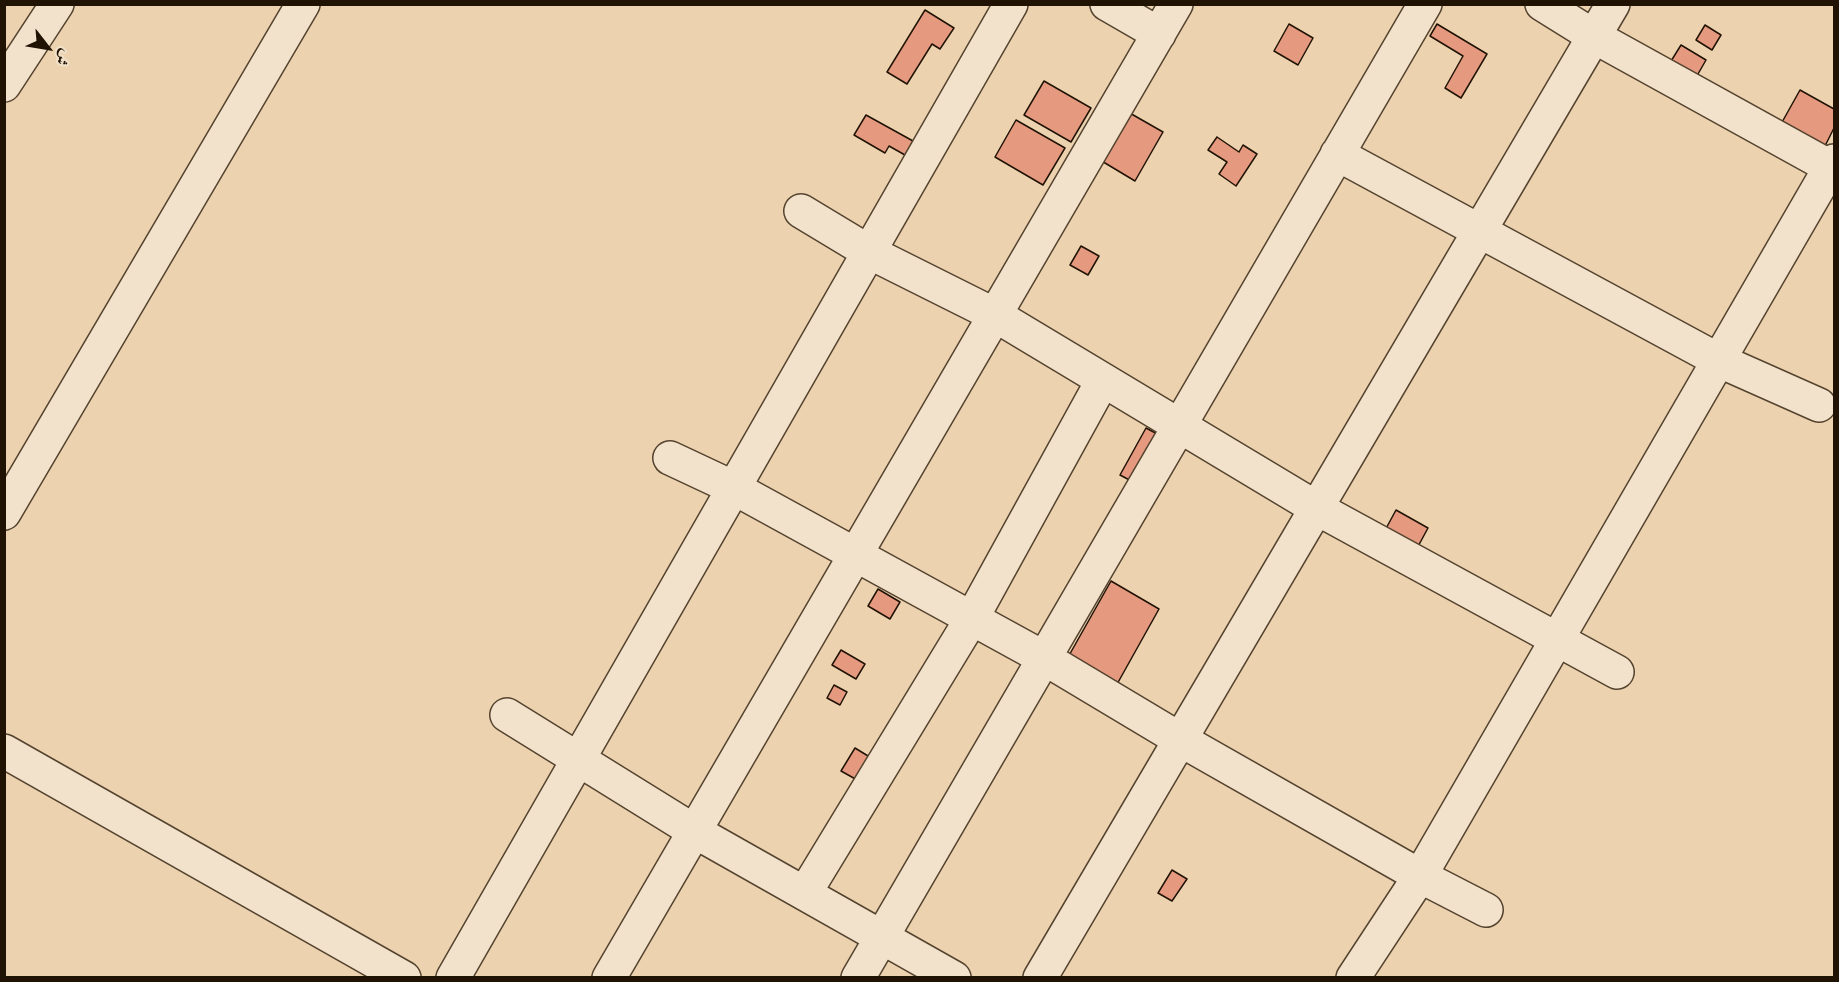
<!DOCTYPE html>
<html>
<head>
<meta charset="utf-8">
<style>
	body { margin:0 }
	#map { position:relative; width:1839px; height:982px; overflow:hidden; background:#ecd2af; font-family:"IM FELL DW Pica",Amiri,serif }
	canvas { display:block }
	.frame { position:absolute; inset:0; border:6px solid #211304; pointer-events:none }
	.north { position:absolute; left:18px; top:18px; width:60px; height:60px; -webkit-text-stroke:4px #f3e2cb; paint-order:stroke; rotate:121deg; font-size:16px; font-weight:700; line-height:24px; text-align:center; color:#211304 }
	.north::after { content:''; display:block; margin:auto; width:21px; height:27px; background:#211304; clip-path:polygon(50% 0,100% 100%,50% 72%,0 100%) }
</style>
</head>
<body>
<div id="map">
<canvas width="1839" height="982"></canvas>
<div class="frame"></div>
<div class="north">ش</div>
</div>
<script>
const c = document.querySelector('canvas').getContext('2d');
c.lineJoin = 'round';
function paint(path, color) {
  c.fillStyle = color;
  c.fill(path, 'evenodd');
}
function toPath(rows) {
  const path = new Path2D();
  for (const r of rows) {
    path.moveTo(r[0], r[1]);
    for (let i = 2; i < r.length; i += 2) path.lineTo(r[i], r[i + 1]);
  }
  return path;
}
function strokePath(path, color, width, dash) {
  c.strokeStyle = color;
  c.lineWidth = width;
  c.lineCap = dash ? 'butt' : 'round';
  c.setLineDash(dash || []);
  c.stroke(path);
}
const building = toPath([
	[925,10,954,28,940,49,932,44,907,84,887,72,925,10],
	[1289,24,1313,38,1298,65,1274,51,1289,24],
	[1437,24,1487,54,1461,98,1445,88,1463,56,1430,36,1437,24],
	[1705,25,1721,35,1712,50,1696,40,1705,25],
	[1681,45,1706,60,1694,81,1668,66,1681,45],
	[1044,81,1091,108,1071,142,1024,115,1044,81],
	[1800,90,1834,109,1834,128,1824,148,1781,124,1800,90],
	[1128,112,1163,132,1135,181,1100,160,1128,112],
	[866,115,913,141,905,155,889,146,885,153,854,135,866,115],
	[1016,120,1065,148,1043,185,995,157,1016,120],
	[1217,137,1239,152,1243,145,1257,154,1236,186,1219,174,1227,162,1208,150,1217,137],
	[1081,246,1099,256,1088,275,1070,265,1081,246],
	[1146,428,1163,437,1137,484,1120,475,1146,428],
	[1396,510,1428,528,1415,552,1383,534,1396,510],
	[1111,581,1159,609,1116,686,1067,659,1111,581],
	[878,589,900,602,890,619,868,606,878,589],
	[841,650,865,664,856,679,832,665,841,650],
	[834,685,847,692,840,705,827,698,834,685],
	[855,748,873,759,859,781,841,771,855,748],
	[1172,870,1187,879,1172,901,1158,893,1172,870]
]);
const minor = toPath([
	[1107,4,1159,34],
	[1542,4,1595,37,1834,169],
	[4,85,57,4],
	[1337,154,1720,361,1819,405],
	[801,211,869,252,995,315,1318,509,1617,672],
	[670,458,734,488,1044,658,1181,740,1420,876,1486,910],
	[4,513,303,4],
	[507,715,694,831,954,978],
	[4,751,404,978],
	[806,891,972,618,1103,380],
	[453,978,1011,4],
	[609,978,1176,4],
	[858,978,1425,4],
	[1040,978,1613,4],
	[1353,978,1420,876,1834,161]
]);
paint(building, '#e59a80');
strokePath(building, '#211304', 1.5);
strokePath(minor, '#54432f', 36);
strokePath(minor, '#f3e2cb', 33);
</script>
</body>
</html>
